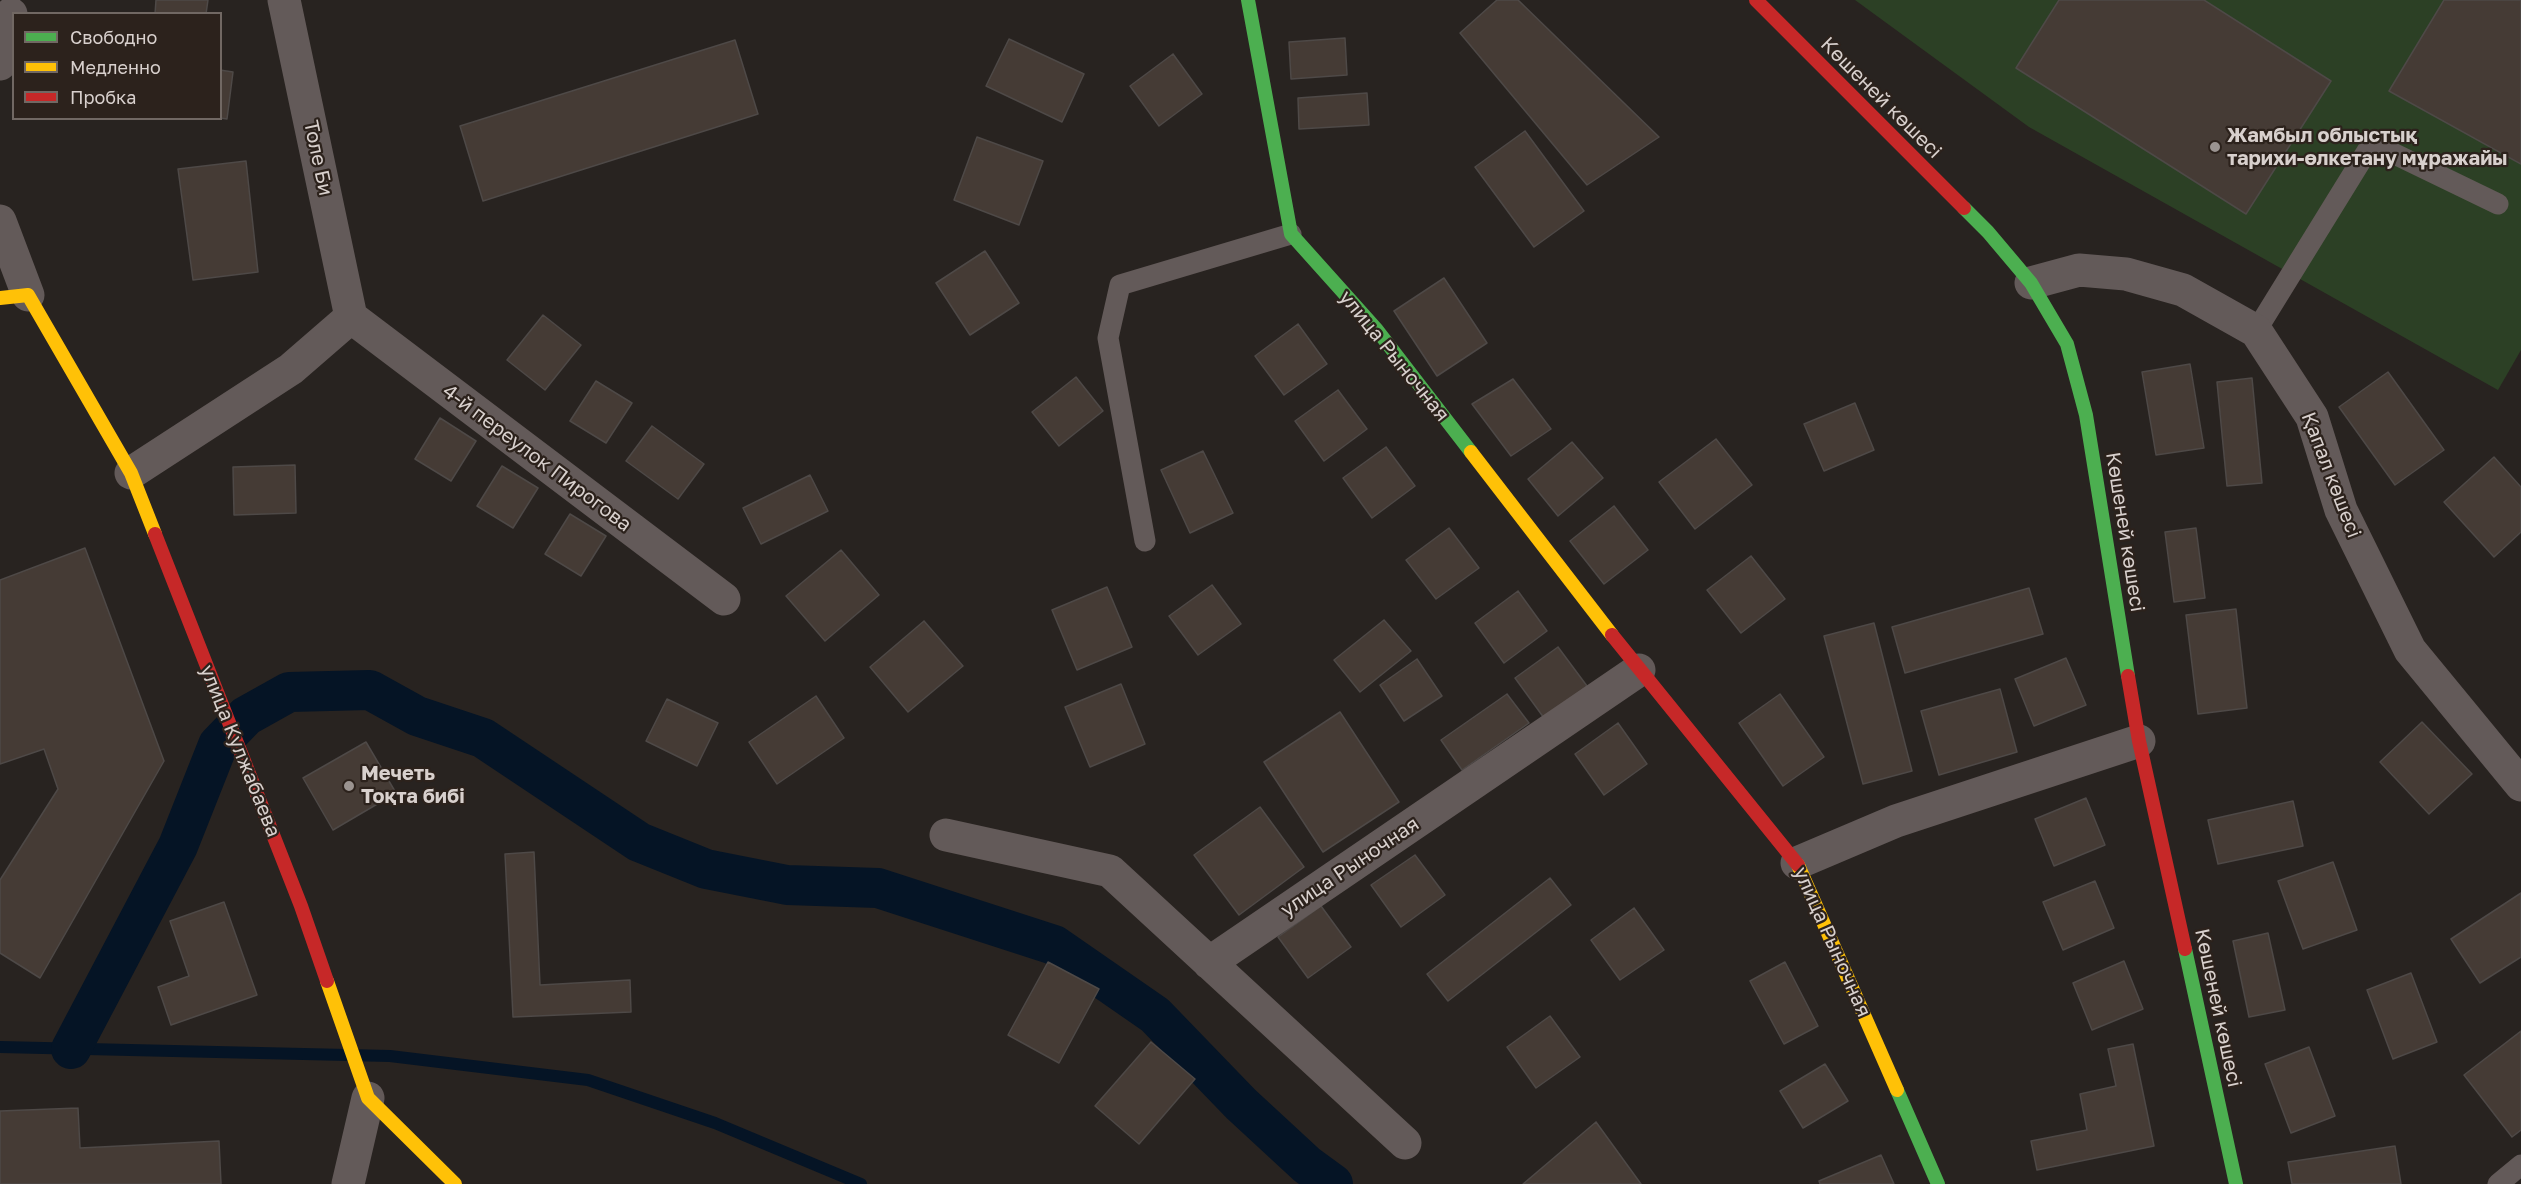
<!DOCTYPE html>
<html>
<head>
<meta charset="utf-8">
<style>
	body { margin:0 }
	#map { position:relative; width:2521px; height:1184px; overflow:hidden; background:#282320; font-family:"Golos Text",sans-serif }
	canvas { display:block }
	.legend { position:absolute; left:12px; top:12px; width:210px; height:108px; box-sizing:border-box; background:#2c221c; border:2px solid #716863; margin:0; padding:8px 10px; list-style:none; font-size:18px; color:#d8d0cd }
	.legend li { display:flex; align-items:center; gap:12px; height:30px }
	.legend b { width:30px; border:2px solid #716863 }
</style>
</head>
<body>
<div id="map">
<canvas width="2521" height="1184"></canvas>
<ul class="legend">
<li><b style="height:8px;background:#4caf50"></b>Свободно</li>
<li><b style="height:8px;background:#ffc107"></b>Медленно</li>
<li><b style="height:8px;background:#c62828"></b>Пробка</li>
</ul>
</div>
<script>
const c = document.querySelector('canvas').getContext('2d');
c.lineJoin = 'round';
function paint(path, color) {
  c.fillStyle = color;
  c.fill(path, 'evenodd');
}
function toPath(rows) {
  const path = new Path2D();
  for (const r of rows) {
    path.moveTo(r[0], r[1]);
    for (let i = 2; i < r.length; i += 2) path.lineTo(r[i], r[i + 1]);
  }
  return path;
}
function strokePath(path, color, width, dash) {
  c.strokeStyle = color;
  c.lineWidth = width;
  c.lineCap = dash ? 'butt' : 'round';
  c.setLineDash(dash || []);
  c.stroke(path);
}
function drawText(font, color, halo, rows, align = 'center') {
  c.font = font + ' "Golos Text",sans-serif';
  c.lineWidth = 4.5;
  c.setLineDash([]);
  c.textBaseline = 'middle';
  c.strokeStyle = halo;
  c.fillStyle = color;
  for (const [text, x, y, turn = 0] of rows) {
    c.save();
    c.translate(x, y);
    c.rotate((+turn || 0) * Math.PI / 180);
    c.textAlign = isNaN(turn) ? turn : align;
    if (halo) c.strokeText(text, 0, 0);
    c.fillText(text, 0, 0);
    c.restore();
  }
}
const green = toPath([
	[1855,0,2521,0,2521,350,2498,390,2029,127]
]);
const stream = toPath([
	[0,1047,390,1056,588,1080,715,1123,861,1184]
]);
const canal = toPath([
	[71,1049,178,846,218,745,246,716,289,692,370,690,417,716,483,738,639,842,706,869,787,885,878,888,1054,945,1155,1015,1241,1104,1307,1165,1333,1184]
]);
const building = toPath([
	[156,0,208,0,206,14,155,14,156,0],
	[1497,0,1518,0,1659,137,1587,185,1460,33,1497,0],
	[2059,0,2204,0,2331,81,2246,214,2016,68,2059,0],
	[2444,0,2521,0,2521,164,2389,91,2444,0],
	[1345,38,1347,75,1291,79,1289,42,1345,38],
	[1009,39,1084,74,1062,122,986,86,1009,39],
	[735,40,758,114,483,201,460,126,735,40],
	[1173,54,1202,94,1159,126,1130,86,1173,54],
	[220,70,233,72,227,119,220,118,220,70],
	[1367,93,1369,125,1299,129,1298,98,1367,93],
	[1525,131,1584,211,1534,247,1475,167,1525,131],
	[977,137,1043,161,1019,225,954,200,977,137],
	[246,161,258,272,193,280,178,169,246,161],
	[985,251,1019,303,970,335,936,283,985,251],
	[1444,278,1487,343,1437,376,1394,311,1444,278],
	[543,315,581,345,545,390,507,360,543,315],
	[1298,324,1327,364,1284,395,1255,356,1298,324],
	[2190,364,2204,448,2156,455,2142,372,2190,364],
	[2388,372,2444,450,2395,485,2339,407,2388,372],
	[1076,377,1103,411,1059,446,1032,412,1076,377],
	[2252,378,2262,483,2227,486,2217,382,2252,378],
	[1513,379,1551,429,1511,456,1472,404,1513,379],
	[596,381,632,403,606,443,570,421,596,381],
	[1338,390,1367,429,1324,461,1295,421,1338,390],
	[1855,403,1874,450,1824,471,1804,424,1855,403],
	[440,418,476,441,451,481,415,459,440,418],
	[652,426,704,464,678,499,626,461,652,426],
	[1716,439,1752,485,1695,529,1659,482,1716,439],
	[1572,442,1603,478,1558,516,1528,479,1572,442],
	[1386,447,1415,486,1372,518,1343,478,1386,447],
	[1203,451,1233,513,1190,533,1161,470,1203,451],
	[2494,457,2521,487,2521,532,2494,557,2444,502,2494,457],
	[295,465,296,513,234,515,233,467,295,465],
	[502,466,538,488,513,528,477,506,502,466],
	[810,475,828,511,761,544,743,508,810,475],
	[1614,506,1648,550,1604,584,1570,541,1614,506],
	[570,514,606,536,581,576,545,554,570,514],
	[1449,528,1479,568,1436,599,1406,560,1449,528],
	[2196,528,2205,598,2174,602,2165,532,2196,528],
	[85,548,164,761,40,978,0,953,0,880,58,789,44,749,0,764,0,580,85,548],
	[841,550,879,595,825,641,786,596,841,550],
	[1751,556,1785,599,1741,633,1707,590,1751,556],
	[1212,585,1241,624,1198,655,1169,616,1212,585],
	[1107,587,1132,647,1077,670,1052,610,1107,587],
	[2029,588,2043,634,1905,673,1892,627,2029,588],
	[1518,591,1547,631,1504,663,1475,623,1518,591],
	[2236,609,2247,708,2198,714,2186,615,2236,609],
	[1384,620,1411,651,1360,692,1334,660,1384,620],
	[924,621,963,666,908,712,870,667,924,621],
	[1874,623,1912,771,1863,784,1824,636,1874,623],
	[1558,647,1587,686,1544,718,1515,678,1558,647],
	[2066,658,2086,705,2034,726,2015,679,2066,658],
	[1417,659,1442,696,1404,721,1380,685,1417,659],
	[1121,684,1145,744,1090,767,1065,707,1121,684],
	[2000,689,2017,752,1939,775,1921,711,2000,689],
	[1507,694,1529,723,1462,770,1441,740,1507,694],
	[1780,694,1824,757,1783,786,1739,723,1780,694],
	[816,696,844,738,777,784,749,742,816,696],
	[667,699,718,723,697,766,646,741,667,699],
	[1340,712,1399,802,1323,852,1264,762,1340,712],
	[2422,722,2472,774,2429,814,2380,762,2422,722],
	[1618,723,1647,764,1604,795,1575,754,1618,723],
	[366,742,396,793,333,830,303,778,366,742],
	[2086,798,2105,845,2054,866,2035,819,2086,798],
	[2293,801,2303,846,2218,864,2208,820,2293,801],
	[1260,807,1304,867,1239,915,1194,855,1260,807],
	[534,852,540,985,630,980,631,1012,513,1017,505,854,534,852],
	[1415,855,1445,895,1401,927,1371,885,1415,855],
	[2333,862,2357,930,2303,949,2278,881,2333,862],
	[1550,878,1571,905,1448,1001,1427,974,1550,878],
	[2095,881,2114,928,2063,950,2043,902,2095,881],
	[2521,893,2521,957,2480,983,2451,939,2521,893],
	[224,902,257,995,171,1025,158,987,189,976,170,921,224,902],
	[1321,906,1351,947,1308,978,1278,937,1321,906],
	[1634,908,1664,950,1620,980,1591,940,1634,908],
	[2268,933,2285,1010,2249,1017,2233,941,2268,933],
	[2124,961,2143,1009,2092,1030,2073,983,2124,961],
	[1048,962,1099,989,1059,1063,1008,1035,1048,962],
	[1785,962,1818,1026,1784,1044,1750,981,1785,962],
	[2411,973,2437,1042,2393,1059,2367,990,2411,973],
	[1550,1016,1580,1057,1536,1088,1507,1047,1550,1016],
	[2521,1031,2521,1130,2512,1137,2464,1075,2521,1031],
	[1151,1042,1195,1079,1139,1144,1095,1106,1151,1042],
	[2133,1044,2154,1146,2037,1170,2031,1141,2087,1130,2080,1094,2116,1086,2108,1049,2133,1044],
	[2309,1047,2335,1116,2291,1133,2265,1064,2309,1047],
	[1825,1064,1848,1101,1803,1128,1780,1091,1825,1064],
	[78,1108,80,1148,219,1141,221,1184,0,1184,0,1111,78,1108],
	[1596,1122,1641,1184,1523,1184,1596,1122],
	[2395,1146,2401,1184,2292,1184,2288,1162,2395,1146],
	[1881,1155,1894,1184,1820,1184,1819,1181,1881,1155]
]);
const lane = toPath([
	[2256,331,2372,143,2498,204],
	[1145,541,1108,338,1120,285,1291,234],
	[2498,1184,2521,1165]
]);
const street = toPath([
	[284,0,351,317],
	[0,64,11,14],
	[0,221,28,295],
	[2031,283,2079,270,2126,274,2183,290,2256,331,2312,417,2341,510,2410,650,2521,785],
	[351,317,724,599],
	[131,473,291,369,351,317],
	[946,835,1110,871,1405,1143],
	[1797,863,1896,821,2139,741],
	[1209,963,1639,670],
	[348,1184,368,1098]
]);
const fast = toPath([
	[1248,0,1291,234,1377,330,1471,452],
	[1964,208,1988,232,2031,283,2067,344,2086,415,2128,676],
	[2185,949,2236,1184],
	[1897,1090,1938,1184]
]);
const slow = toPath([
	[0,298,28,295,131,473,155,534],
	[1471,452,1612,635],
	[1798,865,1897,1090],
	[327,981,368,1098,455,1184]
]);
const jam = toPath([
	[1756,0,1964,208],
	[155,534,301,906,327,981],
	[1612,635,1798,865],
	[2128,676,2139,741,2185,949]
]);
const markers = [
	[2215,147,6,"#9a9390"],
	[349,786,6,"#9a9390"]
];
const streetNames = [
	["Көшеней көшесі",1881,98,45],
	["Толе Би",318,158,78],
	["улица Рыночная",1394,356,51],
	["4-й переулок Пирогова",537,458,37],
	["Қапал көшесі",2331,475,69],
	["Көшеней көшесі",2125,532,81],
	["улица Кулжабаева",240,751,68],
	["улица Рыночная",1350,867,-34],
	["улица Рыночная",1832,942,66],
	["Көшеней көшесі",2218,1008,78]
];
const poiNames = [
	["Жамбыл облыстық",2227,136],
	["тарихи-өлкетану мұражайы",2227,159],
	["Мечеть",361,774],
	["Тоқта бибі",361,797]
];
paint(green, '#2c4025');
strokePath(stream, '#051425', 12);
strokePath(canal, '#051425', 40);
paint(building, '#453b35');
strokePath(building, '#4e4947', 1.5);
strokePath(lane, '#635a59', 21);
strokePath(street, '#635a59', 33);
strokePath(fast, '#4caf50', 14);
strokePath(slow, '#ffc107', 14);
strokePath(jam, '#c62828', 14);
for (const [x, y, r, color] of markers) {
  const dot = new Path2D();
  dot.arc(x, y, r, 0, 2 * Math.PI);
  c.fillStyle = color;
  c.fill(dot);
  strokePath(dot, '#2c221c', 2);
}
drawText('20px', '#d8d0cd', '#2c221c', streetNames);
drawText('bold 20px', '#d8d0cd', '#2c221c', poiNames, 'left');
</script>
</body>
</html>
